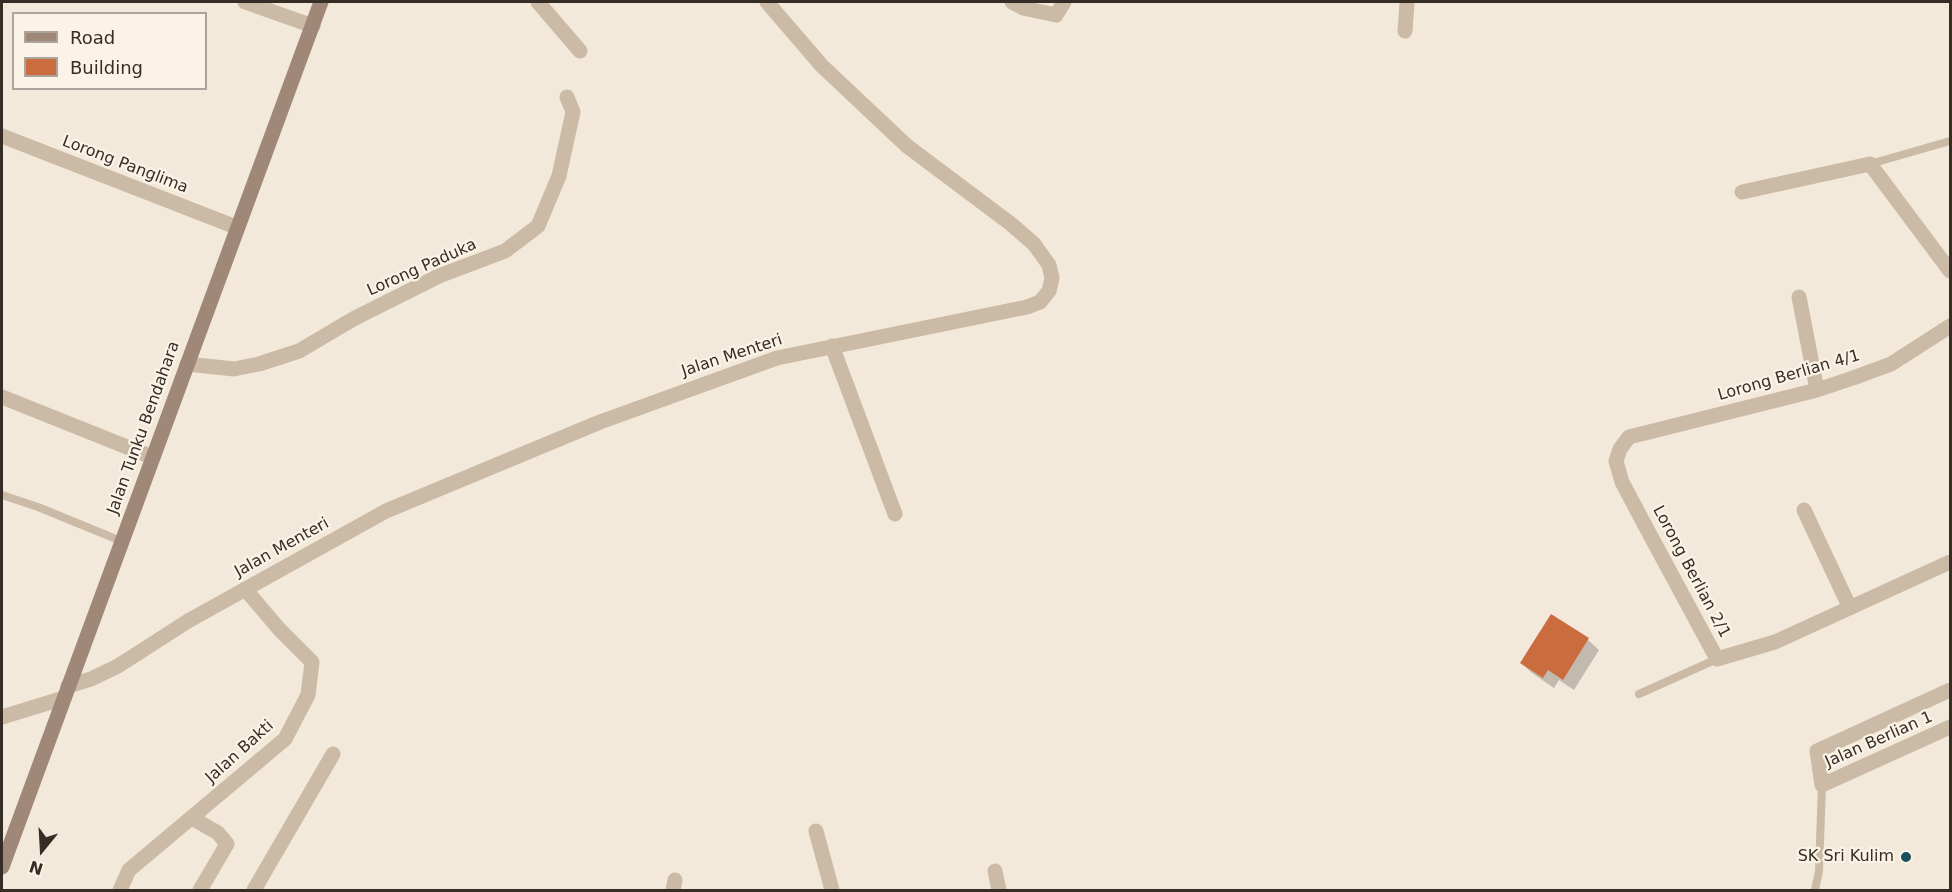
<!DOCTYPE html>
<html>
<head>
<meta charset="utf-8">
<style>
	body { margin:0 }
	#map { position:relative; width:1952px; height:892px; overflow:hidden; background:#f3e9da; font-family:"DejaVu Sans",sans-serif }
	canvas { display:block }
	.frame { position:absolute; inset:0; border:3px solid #372d27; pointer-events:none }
	.legend { position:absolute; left:12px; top:12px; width:195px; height:78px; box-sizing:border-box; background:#faf3e6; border:2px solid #aca49a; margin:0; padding:8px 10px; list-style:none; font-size:18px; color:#372d27 }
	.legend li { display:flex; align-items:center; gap:12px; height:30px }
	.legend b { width:30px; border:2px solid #aca49a }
	.north { position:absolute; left:12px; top:820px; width:60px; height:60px; -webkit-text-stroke:4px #faf3e6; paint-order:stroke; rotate:198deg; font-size:16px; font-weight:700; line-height:24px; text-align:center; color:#372d27 }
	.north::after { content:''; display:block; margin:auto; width:21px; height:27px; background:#372d27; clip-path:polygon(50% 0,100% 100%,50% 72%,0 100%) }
</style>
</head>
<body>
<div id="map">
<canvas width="1952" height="892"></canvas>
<div class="frame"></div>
<ul class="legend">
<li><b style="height:8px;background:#9f8877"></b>Road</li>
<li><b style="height:16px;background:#cb6c3f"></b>Building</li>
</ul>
<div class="north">N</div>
</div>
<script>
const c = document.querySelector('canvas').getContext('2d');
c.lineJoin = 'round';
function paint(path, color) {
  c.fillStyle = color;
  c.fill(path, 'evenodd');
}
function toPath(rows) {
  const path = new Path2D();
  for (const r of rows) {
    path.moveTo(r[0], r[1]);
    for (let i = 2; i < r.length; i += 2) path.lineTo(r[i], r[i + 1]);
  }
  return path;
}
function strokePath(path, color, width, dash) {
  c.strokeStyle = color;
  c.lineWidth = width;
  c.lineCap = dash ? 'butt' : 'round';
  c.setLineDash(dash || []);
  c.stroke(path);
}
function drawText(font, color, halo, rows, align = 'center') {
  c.font = font + ' "DejaVu Sans",sans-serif';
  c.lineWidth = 4.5;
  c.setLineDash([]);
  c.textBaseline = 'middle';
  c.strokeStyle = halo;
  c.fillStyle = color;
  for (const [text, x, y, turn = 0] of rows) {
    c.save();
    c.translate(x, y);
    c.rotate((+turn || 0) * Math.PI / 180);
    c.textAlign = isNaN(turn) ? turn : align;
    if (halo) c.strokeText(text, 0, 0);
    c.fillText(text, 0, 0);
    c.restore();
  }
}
const shadow = toPath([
	[1551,616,1588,640,1599,650,1574,690,1559,680,1554,688,1532,673,1521,663]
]);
const building = toPath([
	[1551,614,1589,638,1563,680,1548,670,1543,678,1520,663]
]);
const lane = toPath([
	[1870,164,1950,141],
	[2,495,38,507,121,541],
	[1639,694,1717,659],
	[1815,890,1819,871,1822,785]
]);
const street = toPath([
	[245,2,313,26],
	[538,2,580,51],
	[1012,2,1023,8,1056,15,1064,2],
	[1405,31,1407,2],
	[2,136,236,227],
	[1742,192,1870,164,1950,271],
	[1799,297,1817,390],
	[1950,326,1891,364,1853,378,1817,390,1629,437,1620,449,1616,461,1622,482,1648,531,1717,659,1775,642,1950,562],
	[832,346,895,514],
	[187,364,234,369,259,364,299,351,355,318,439,276,505,251,538,226,559,176,573,112,567,97],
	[2,397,152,457],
	[1804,510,1850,608],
	[68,686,91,679,118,666,188,621,386,511,600,422,777,358,1027,307,1040,302,1049,291,1052,278,1049,265,1034,244,1011,224,907,146,822,66,767,2],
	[1950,690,1817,751,1822,785,1950,727],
	[2,717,64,698],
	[192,818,218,833,227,844,200,890],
	[816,831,832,890],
	[995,871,999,890],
	[120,890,129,870,285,739,308,695,312,662,280,630,245,589],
	[254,890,333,754],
	[673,890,675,880]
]);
const secondary = toPath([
	[2,867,321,2]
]);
const markers = [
	[1906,857,6,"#1b515a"]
];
const streetNames = [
	["Lorong Panglima",125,165,21],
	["Lorong Paduka",422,268,-24],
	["Jalan Menteri",732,356,-18],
	["Lorong Berlian 4/1",1789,376,-16],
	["Jalan Tunku Bendahara",144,428,-70],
	["Jalan Menteri",282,548,-29],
	["Lorong Berlian 2/1",1691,572,62],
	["Jalan Berlian 1",1879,740,-24],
	["Jalan Bakti",240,752,-42]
];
const poiNames = [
	["SK Sri Kulim",1894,857]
];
paint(shadow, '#0003');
paint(building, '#cb6c3f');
strokePath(lane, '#cbbaa5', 8);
strokePath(street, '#cbbaa5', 15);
strokePath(secondary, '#9f8877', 15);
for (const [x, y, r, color] of markers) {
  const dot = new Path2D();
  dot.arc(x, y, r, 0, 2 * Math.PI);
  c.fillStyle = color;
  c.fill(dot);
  strokePath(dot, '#faf3e6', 2);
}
drawText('16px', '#372d27', '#faf3e6', streetNames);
drawText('16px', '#372d27', '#faf3e6', poiNames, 'right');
</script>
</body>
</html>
